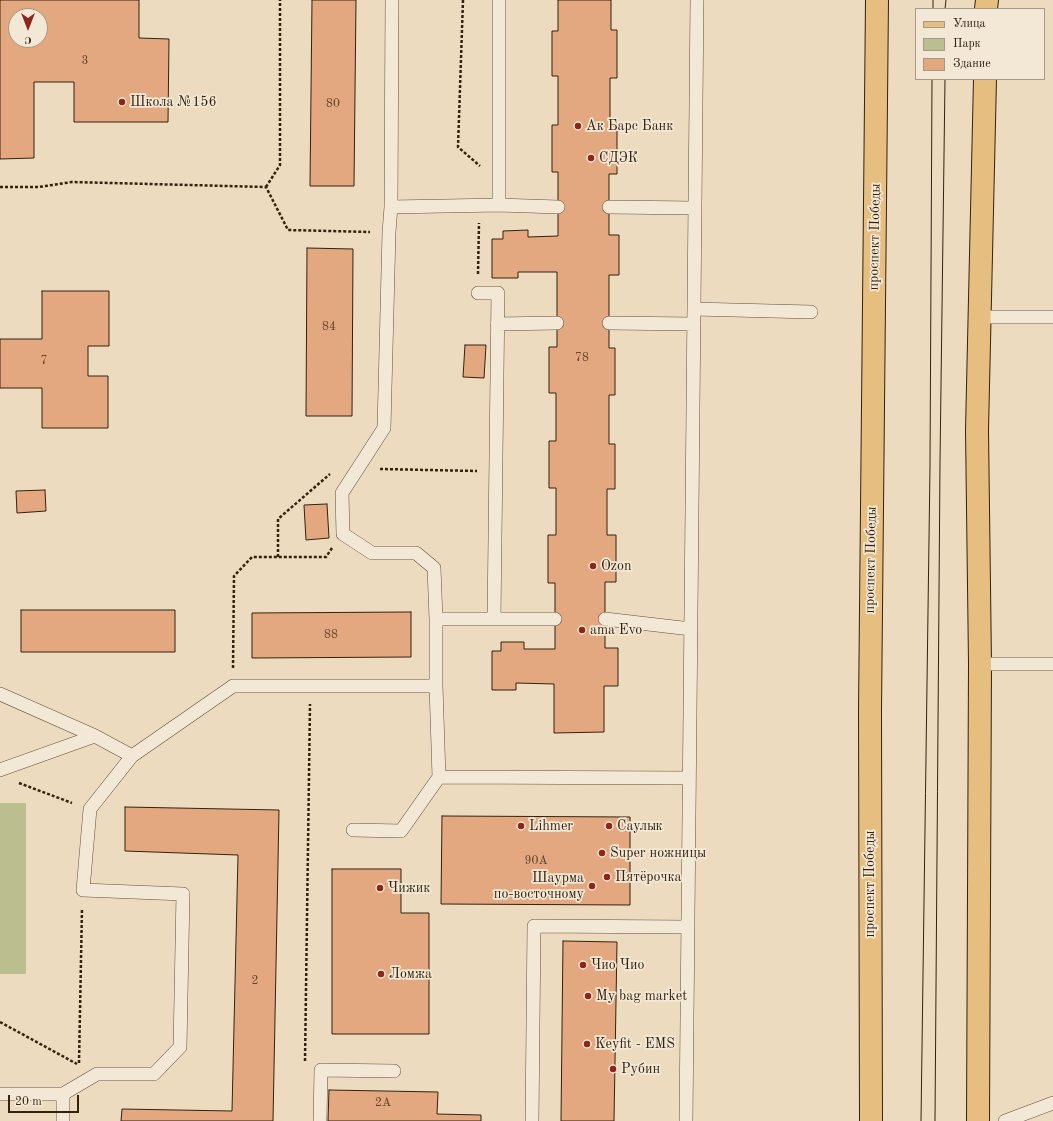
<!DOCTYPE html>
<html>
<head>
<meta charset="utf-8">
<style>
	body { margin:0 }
	#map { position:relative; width:1053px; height:1121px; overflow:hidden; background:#ecdbbe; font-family:"Old Standard TT",serif }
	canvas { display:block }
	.legend { position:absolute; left:915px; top:8px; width:130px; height:72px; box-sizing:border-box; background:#f3e8d5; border:1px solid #a69985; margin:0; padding:5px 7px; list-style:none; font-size:12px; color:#33220e }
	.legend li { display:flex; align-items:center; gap:8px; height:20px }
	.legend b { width:20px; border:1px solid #a69985 }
	.north { position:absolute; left:8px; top:8px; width:40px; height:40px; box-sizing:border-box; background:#f3e8d5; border:1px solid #a69985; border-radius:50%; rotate:180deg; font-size:11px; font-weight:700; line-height:16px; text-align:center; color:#33220e }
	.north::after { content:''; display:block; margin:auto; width:14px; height:18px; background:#8f2418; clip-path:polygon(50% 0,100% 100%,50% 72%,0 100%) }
	.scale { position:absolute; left:8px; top:1095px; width:71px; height:18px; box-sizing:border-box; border:2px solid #33220e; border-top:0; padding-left:5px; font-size:12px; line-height:14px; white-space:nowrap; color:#33220e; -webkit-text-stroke:3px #f3e8d5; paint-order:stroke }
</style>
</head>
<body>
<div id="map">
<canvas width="1053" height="1121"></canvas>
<ul class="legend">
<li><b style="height:5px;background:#e6be7f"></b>Улица</li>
<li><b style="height:11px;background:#bbbf8f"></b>Парк</li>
<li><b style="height:11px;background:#e4a880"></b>Здание</li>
</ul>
<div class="north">С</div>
<div class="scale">20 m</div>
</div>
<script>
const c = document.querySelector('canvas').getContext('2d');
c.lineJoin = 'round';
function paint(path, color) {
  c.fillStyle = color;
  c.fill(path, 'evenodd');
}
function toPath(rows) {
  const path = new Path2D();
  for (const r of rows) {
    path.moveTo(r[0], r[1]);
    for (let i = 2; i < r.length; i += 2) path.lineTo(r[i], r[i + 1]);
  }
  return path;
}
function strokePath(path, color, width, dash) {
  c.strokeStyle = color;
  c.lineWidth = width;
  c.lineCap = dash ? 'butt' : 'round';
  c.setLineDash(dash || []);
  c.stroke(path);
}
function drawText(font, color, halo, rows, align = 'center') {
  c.font = font + ' "Old Standard TT",serif';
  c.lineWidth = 3.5;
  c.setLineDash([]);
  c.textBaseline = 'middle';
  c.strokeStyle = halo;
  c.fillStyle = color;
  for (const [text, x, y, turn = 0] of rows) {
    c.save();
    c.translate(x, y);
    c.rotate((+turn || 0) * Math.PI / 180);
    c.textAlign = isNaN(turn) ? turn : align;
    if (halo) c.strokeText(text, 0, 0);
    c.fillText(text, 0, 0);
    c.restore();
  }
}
const green = toPath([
	[0,803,26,803,26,974,0,974]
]);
const building = toPath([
	[0,0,139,0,139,38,169,39,168,122,74,122,74,82,34,82,34,158,0,159,0,0],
	[16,16,40,16,40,40,16,40,16,16],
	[312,0,356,0,354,186,310,186,312,0],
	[558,0,611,0,611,30,617,30,617,78,610,78,610,126,617,126,617,174,609,174,609,235,619,235,619,275,609,275,609,348,615,348,615,395,609,395,609,444,615,444,615,489,607,489,607,535,616,535,616,582,605,582,605,648,618,648,618,686,604,686,604,732,554,733,554,684,516,683,516,690,492,690,492,651,501,651,501,642,524,642,524,649,555,649,555,583,548,583,548,535,556,535,556,488,549,488,549,441,556,441,556,393,549,393,549,347,557,347,557,272,518,272,518,278,492,278,492,239,503,239,503,231,528,230,528,237,558,236,558,172,552,172,552,125,558,125,558,76,552,76,552,31,558,31,558,0],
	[307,248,353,249,352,416,306,416,307,248],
	[42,291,109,291,109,346,88,346,88,376,108,376,108,428,42,428,42,388,0,388,0,339,42,339,42,291],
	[465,345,486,345,484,378,463,377,465,345],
	[45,490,46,511,17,513,16,491,45,490],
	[327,504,329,538,306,540,304,505,327,504],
	[21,610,175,610,175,652,21,652,21,610],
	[411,612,411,657,252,658,252,613,411,612],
	[125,807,279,810,273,1121,121,1121,122,1109,232,1111,238,855,125,851,125,807],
	[442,816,630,817,630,905,441,904,442,816],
	[332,869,401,869,401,913,429,913,429,1034,332,1034,332,869],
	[563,941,617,942,614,1121,561,1121,563,941],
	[329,1090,438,1092,437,1114,481,1115,481,1121,328,1121,329,1090]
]);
const path = toPath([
	[463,0,458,147,480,166],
	[0,187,39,187,72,182,266,187,288,230,370,232],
	[266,187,280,165,280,0],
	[478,274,479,223],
	[380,469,477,471],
	[278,557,278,519,330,474],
	[233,668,234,576,252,557,326,557,332,548],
	[19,783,72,803],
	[0,1022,77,1064],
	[305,1061,310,704],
	[79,1063,82,908]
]);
const lane = toPath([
	[392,0,391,207,499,205,558,207],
	[499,0,499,205],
	[391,207,389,232,384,428,342,493,343,534,372,553,416,553,434,568,436,619],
	[609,207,695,208],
	[694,309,811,312],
	[979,317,1053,317],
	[609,323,694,324],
	[497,324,557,323],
	[494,619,555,619],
	[605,619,691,629],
	[980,664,1053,664],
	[436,686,436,619,494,619,498,293,478,293],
	[0,694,95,736],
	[0,770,95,736,132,756,233,686,436,686,439,777,689,778],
	[353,830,401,831,439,777],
	[0,1094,63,1094,63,1121],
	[63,1094,97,1074,154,1074,180,1047,183,894,83,890,90,809,132,756],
	[320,1121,321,1070,394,1071],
	[532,1121,534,926,688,927],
	[686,1121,697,0],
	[1005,1121,1053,1103]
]);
const primary = toPath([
	[986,9,987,0],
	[871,1121,870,711,877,0],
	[978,1121,980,664,977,430,985,79]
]);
const tram = toPath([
	[933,9,933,0],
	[945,9,946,0],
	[921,1121,930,466,932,79],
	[935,1121,940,462,945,79]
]);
const markers = [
	[122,102,4,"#8f2418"],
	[578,126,4,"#8f2418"],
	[591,158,4,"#8f2418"],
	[593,566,4,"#8f2418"],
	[582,630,4,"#8f2418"],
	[521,826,4,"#8f2418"],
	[609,826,4,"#8f2418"],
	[602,853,4,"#8f2418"],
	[607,877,4,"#8f2418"],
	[592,886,4,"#8f2418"],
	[380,888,4,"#8f2418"],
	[583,965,4,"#8f2418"],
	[381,974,4,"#8f2418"],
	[588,996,4,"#8f2418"],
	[587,1044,4,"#8f2418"],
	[613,1069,4,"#8f2418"]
];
const numberNames = [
	["3",85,61],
	["80",333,104],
	["84",329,327],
	["78",582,358],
	["7",44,361],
	["88",331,635],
	["90А",536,861],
	["2",255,981],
	["2А",383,1103]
];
const poiNames = [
	["Школа №156",130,102],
	["Ак Барс Банк",586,126],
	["СДЭК",599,158],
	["Ozon",601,566],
	["ama Evo",590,630],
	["Lihmer",529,826],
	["Саулык",617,826],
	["Super ножницы",610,853],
	["Пятёрочка",615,877],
	["Шаурма",584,878,"right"],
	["по-восточному",584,894,"right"],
	["Чижик",388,888],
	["Чио Чио",591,965],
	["Ломжа",389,974],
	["My bag market",596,996],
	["Keyfit - EMS",595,1044],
	["Рубин",621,1069]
];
const streetNames = [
	["проспект Победы",875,237,-89],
	["проспект Победы",871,560,-89],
	["проспект Победы",870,884,-90]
];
paint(green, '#bbbf8f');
paint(building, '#e4a880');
strokePath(building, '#33220e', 1);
strokePath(lane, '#61503a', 14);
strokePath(primary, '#33220e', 24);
strokePath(path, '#33220e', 2.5, [3, 2]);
strokePath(lane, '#f3e8d5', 13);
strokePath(primary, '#e6be7f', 22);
strokePath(tram, '#33220e', 1);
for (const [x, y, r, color] of markers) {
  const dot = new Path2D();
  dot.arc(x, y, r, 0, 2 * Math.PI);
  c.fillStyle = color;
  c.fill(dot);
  strokePath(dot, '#f3e8d5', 1.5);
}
drawText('12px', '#5f442a', null, numberNames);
drawText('14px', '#33220e', '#f3e8d5', poiNames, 'left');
drawText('14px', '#33220e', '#f3e8d5', streetNames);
</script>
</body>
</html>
